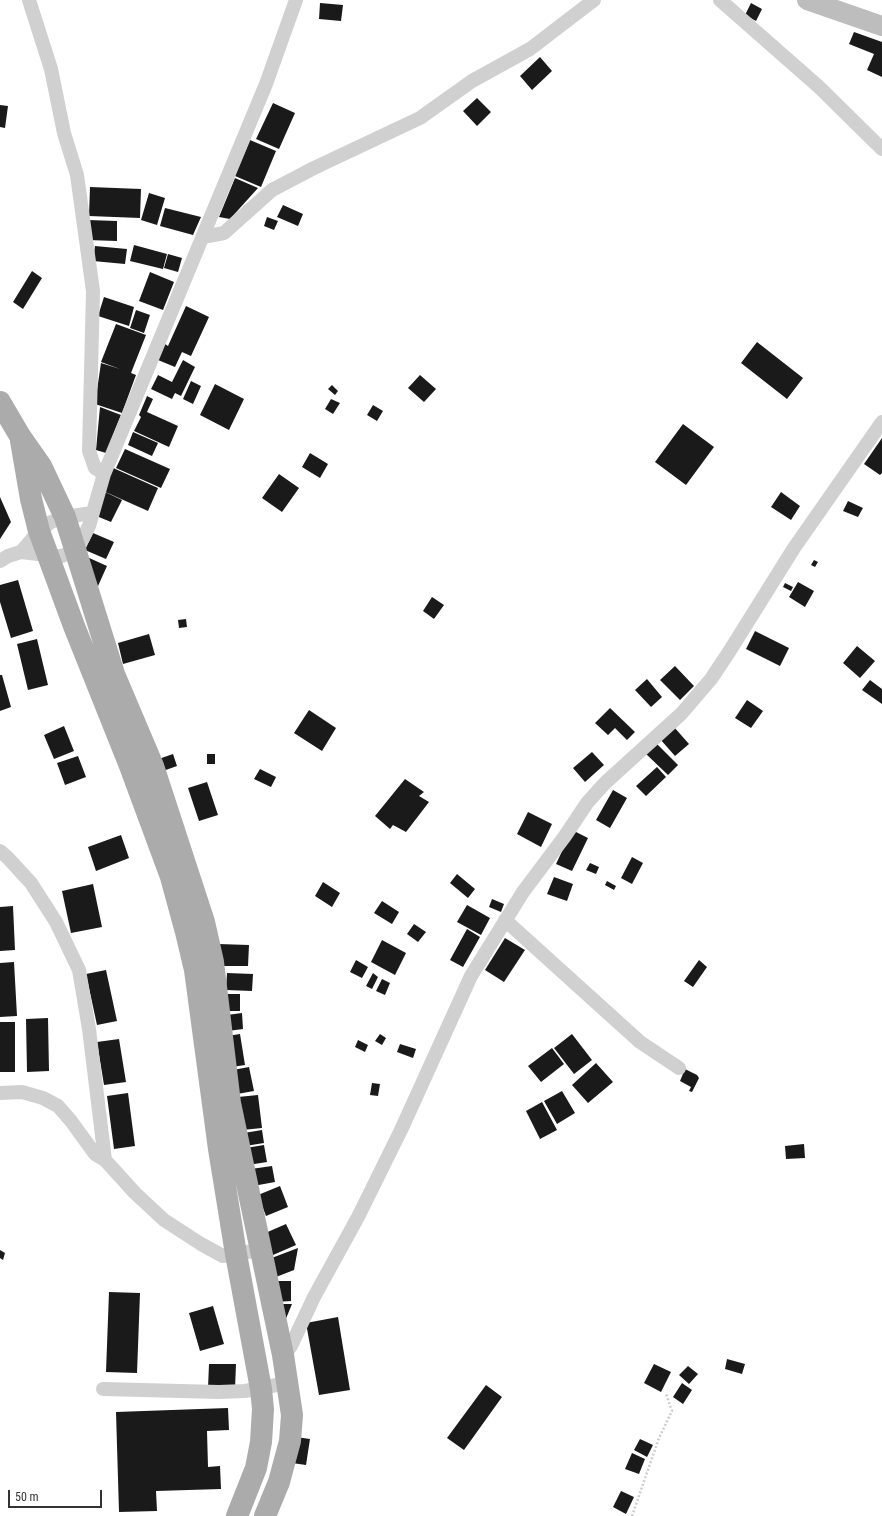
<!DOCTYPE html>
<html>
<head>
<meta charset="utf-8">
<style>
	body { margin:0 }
	#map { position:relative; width:882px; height:1516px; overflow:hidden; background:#fff; font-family:"Roboto Condensed",sans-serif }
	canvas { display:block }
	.scale { position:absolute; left:8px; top:1490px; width:94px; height:18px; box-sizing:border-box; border:2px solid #333; border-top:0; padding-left:5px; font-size:12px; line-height:14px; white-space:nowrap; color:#333; -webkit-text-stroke:3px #fff; paint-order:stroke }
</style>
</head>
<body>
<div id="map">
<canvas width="882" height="1516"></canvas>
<div class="scale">50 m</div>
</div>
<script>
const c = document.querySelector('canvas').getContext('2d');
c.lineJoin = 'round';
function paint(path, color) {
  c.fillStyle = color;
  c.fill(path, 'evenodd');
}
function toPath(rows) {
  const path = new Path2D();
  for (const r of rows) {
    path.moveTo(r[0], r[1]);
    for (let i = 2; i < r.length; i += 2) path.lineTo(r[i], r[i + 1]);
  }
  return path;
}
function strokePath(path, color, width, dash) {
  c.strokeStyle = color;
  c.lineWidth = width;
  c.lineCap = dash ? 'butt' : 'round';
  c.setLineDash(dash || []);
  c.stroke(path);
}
const building = toPath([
	[320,3,343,5,341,21,319,19],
	[751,3,762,9,756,21,745,15],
	[854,32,882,42,882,77,867,70,874,54,849,44],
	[540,57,552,71,532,90,520,76],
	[477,98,491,112,477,126,463,111],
	[273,103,295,113,279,149,256,139],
	[0,105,8,106,5,128,0,127],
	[250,140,276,151,261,187,235,176],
	[235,178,258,188,230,219,219,217],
	[90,187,141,189,140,218,89,216],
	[149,193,165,198,157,225,141,220],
	[283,205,303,214,298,226,277,217],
	[165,208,201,217,193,235,160,226],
	[267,217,278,221,274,230,264,226],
	[88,220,117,221,117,241,87,240],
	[134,245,167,254,163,269,130,261],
	[95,246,127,249,125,264,93,261],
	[168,254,182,258,178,272,164,268],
	[32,271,42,278,23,309,13,302],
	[150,272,174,282,163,310,139,301],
	[104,297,134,307,129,326,98,316],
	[186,306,209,317,191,356,182,352,175,367,158,360,165,344,168,346],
	[136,310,150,315,144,333,130,328],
	[116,324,146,335,131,373,136,375,122,413,95,404,101,363,120,369,101,362],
	[757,342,803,378,787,399,741,363],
	[183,360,195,367,181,396,175,393,172,399,151,389,158,375,172,382],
	[420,375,436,389,424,402,408,388],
	[191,381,201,386,193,404,183,399],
	[215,384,244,399,229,430,200,415],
	[332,385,338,391,335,395,328,389],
	[147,396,153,399,147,412,178,426,169,447,134,431,141,417,139,415],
	[331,399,340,403,333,414,325,409],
	[373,405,383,411,377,421,367,415],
	[100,407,121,415,106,453,96,450],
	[683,424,714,447,686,485,655,462],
	[133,432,158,443,152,456,128,445],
	[882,438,882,473,880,475,864,464],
	[125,449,170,469,161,488,116,468],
	[310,453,328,464,320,478,302,467],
	[111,467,158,488,148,511,101,490],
	[279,474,299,488,282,512,262,498],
	[105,492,122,500,111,522,94,515],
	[781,492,800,506,791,520,771,507],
	[0,497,11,522,0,539],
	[848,501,863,508,858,517,843,511],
	[93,533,114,542,106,559,85,550],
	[87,557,107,566,98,586,93,584],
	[814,560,818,562,815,567,811,565],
	[18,580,33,631,11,638,0,602,0,585],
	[798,582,814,591,805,607,789,597],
	[785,583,793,587,791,591,783,587],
	[432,597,444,605,434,619,423,611],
	[186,619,187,627,179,628,178,620],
	[755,631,789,648,780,666,746,649],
	[149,634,155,655,123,664,118,643],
	[37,639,48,685,28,690,17,644],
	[857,646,875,661,860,678,843,663],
	[675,666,694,686,680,700,660,680],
	[0,675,2,675,11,707,0,711],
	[647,679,662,697,651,707,635,690],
	[870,680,882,689,882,704,862,690],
	[747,700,763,711,751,728,735,718],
	[610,708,635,732,627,740,615,728,608,735,595,723],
	[309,710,336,728,322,751,294,733],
	[64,726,74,751,54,759,44,735],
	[674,727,689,744,675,756,660,739],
	[655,742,678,765,668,775,645,753],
	[592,752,604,765,585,782,573,768],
	[173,754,177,766,160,772,156,760],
	[207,754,215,754,215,764,207,764],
	[78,756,86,777,65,785,57,763],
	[657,767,666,777,646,796,636,786],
	[260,769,276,777,271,787,254,779],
	[405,779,424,792,419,796,429,802,406,832,393,825,390,829,375,816],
	[207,782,218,815,199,821,188,788],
	[613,790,627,798,610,828,596,820],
	[528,812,552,824,541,847,517,834],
	[572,830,588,838,572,871,556,864],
	[121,835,129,858,96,871,88,847],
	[632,857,643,863,632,884,621,878],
	[590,863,599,867,596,874,586,870],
	[457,874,475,889,468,898,450,883],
	[554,877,573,884,567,901,547,894],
	[607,881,616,886,614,890,605,885],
	[323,882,340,893,332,907,315,896],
	[93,884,102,927,71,933,62,891],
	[492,899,504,904,501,912,489,907],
	[382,901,399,912,392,924,374,913],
	[467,905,490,918,481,935,457,922],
	[13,906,15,950,0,951,0,907],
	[414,924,426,932,418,942,407,934],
	[467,929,480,937,463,967,450,960],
	[505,938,525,950,504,982,485,970],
	[382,940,406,953,395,975,371,962],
	[218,944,249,945,248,966,218,966],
	[356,960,368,967,362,978,350,972],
	[699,960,707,967,693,987,684,981],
	[14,962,17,1016,0,1017,0,963],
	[106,970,117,1021,97,1025,86,974],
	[227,973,253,974,252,991,226,990],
	[373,973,378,977,372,989,366,986],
	[382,979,390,983,385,995,376,991],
	[225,994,240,994,240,1011,225,1011],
	[242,1013,243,1029,228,1031,227,1015],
	[48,1018,49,1071,27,1072,26,1019],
	[0,1022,15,1022,15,1072,0,1072],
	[240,1034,245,1065,232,1067,227,1036],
	[380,1034,386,1038,382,1045,375,1041],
	[572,1034,592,1060,574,1074,554,1048],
	[119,1039,126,1082,104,1085,97,1042],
	[358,1040,368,1045,365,1052,355,1047],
	[400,1044,416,1049,413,1058,397,1052],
	[552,1048,564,1064,541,1082,528,1066],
	[596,1063,613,1082,588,1103,572,1085],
	[249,1067,254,1091,237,1094,233,1070],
	[685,1069,697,1075,699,1078,692,1092,689,1091,691,1087,680,1081],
	[372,1083,380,1084,378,1096,370,1095],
	[562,1091,575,1113,557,1124,544,1101],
	[128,1093,135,1146,114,1149,107,1096],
	[258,1095,262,1128,242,1130,238,1097],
	[542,1102,557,1130,540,1139,526,1111],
	[262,1130,264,1143,245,1146,244,1133],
	[804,1144,805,1158,786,1159,785,1146],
	[264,1145,267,1162,248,1165,246,1148],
	[272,1166,275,1182,253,1186,251,1169],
	[280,1186,288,1207,266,1216,258,1195],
	[286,1224,296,1245,273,1255,263,1234],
	[298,1248,294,1270,276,1277,269,1259],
	[0,1250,5,1253,3,1260,0,1258],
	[275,1281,291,1281,291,1301,275,1302],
	[109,1292,140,1293,137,1373,106,1372],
	[276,1304,292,1304,285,1321],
	[213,1306,224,1344,200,1351,189,1313],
	[338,1317,350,1390,319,1395,306,1323],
	[727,1359,745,1364,742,1374,725,1369],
	[209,1364,236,1364,235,1389,208,1388],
	[654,1364,671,1372,661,1392,644,1383],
	[688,1366,698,1374,689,1384,679,1375],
	[682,1383,692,1390,683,1404,673,1397],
	[486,1385,502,1397,464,1450,447,1438],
	[228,1408,229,1430,207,1431,208,1467,220,1466,221,1489,156,1491,157,1511,119,1512,116,1412],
	[296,1437,310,1439,306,1465,292,1463],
	[640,1439,653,1445,647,1457,634,1450],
	[632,1453,645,1459,639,1474,625,1469],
	[621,1491,634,1497,626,1514,613,1507]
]);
const path = toPath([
	[632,1516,659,1438,672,1411,666,1394]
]);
const street = toPath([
	[29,0,51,69,64,133,77,175,93,291,89,451,95,468,104,474],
	[720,0,819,87,882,149],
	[203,237,224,233,272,190,314,168,420,118,472,81,530,49,594,0],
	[21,552,39,531,51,522,65,517,92,513],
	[0,561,8,556,21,552,55,556,62,556,75,550,83,538,89,526,104,474,266,84,296,0],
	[0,851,8,858,31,883,56,922,79,970,89,1029,105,1160,135,1193,164,1220,201,1244,223,1256,260,1250],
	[505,920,640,1042,679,1068],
	[0,1093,22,1092,43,1098,58,1106,71,1121,95,1154,105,1160],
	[283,1355,291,1346,314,1297,358,1217,401,1130,471,976,523,892,565,836,587,803,605,783,681,714,711,679,729,652,794,548,882,422],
	[103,1389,219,1392,245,1391,287,1383]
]);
const secondary = toPath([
	[807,0,882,26]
]);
const primary = toPath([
	[0,402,20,436,41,466,65,517,114,674,153,766,204,922,213,962,230,1103,283,1355,292,1415,290,1441,279,1482,265,1516],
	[21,441,31,499,39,531,74,626,130,766,171,877,186,932,195,970,219,1149,236,1254,261,1389,263,1409,261,1442,256,1468,237,1516]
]);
paint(building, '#1a1a1a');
strokePath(path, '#cdcdcd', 2.5, [2, 2]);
strokePath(street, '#d0d0d0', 14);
strokePath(secondary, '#bdbdbd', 20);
strokePath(primary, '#ababab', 22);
</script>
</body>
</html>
